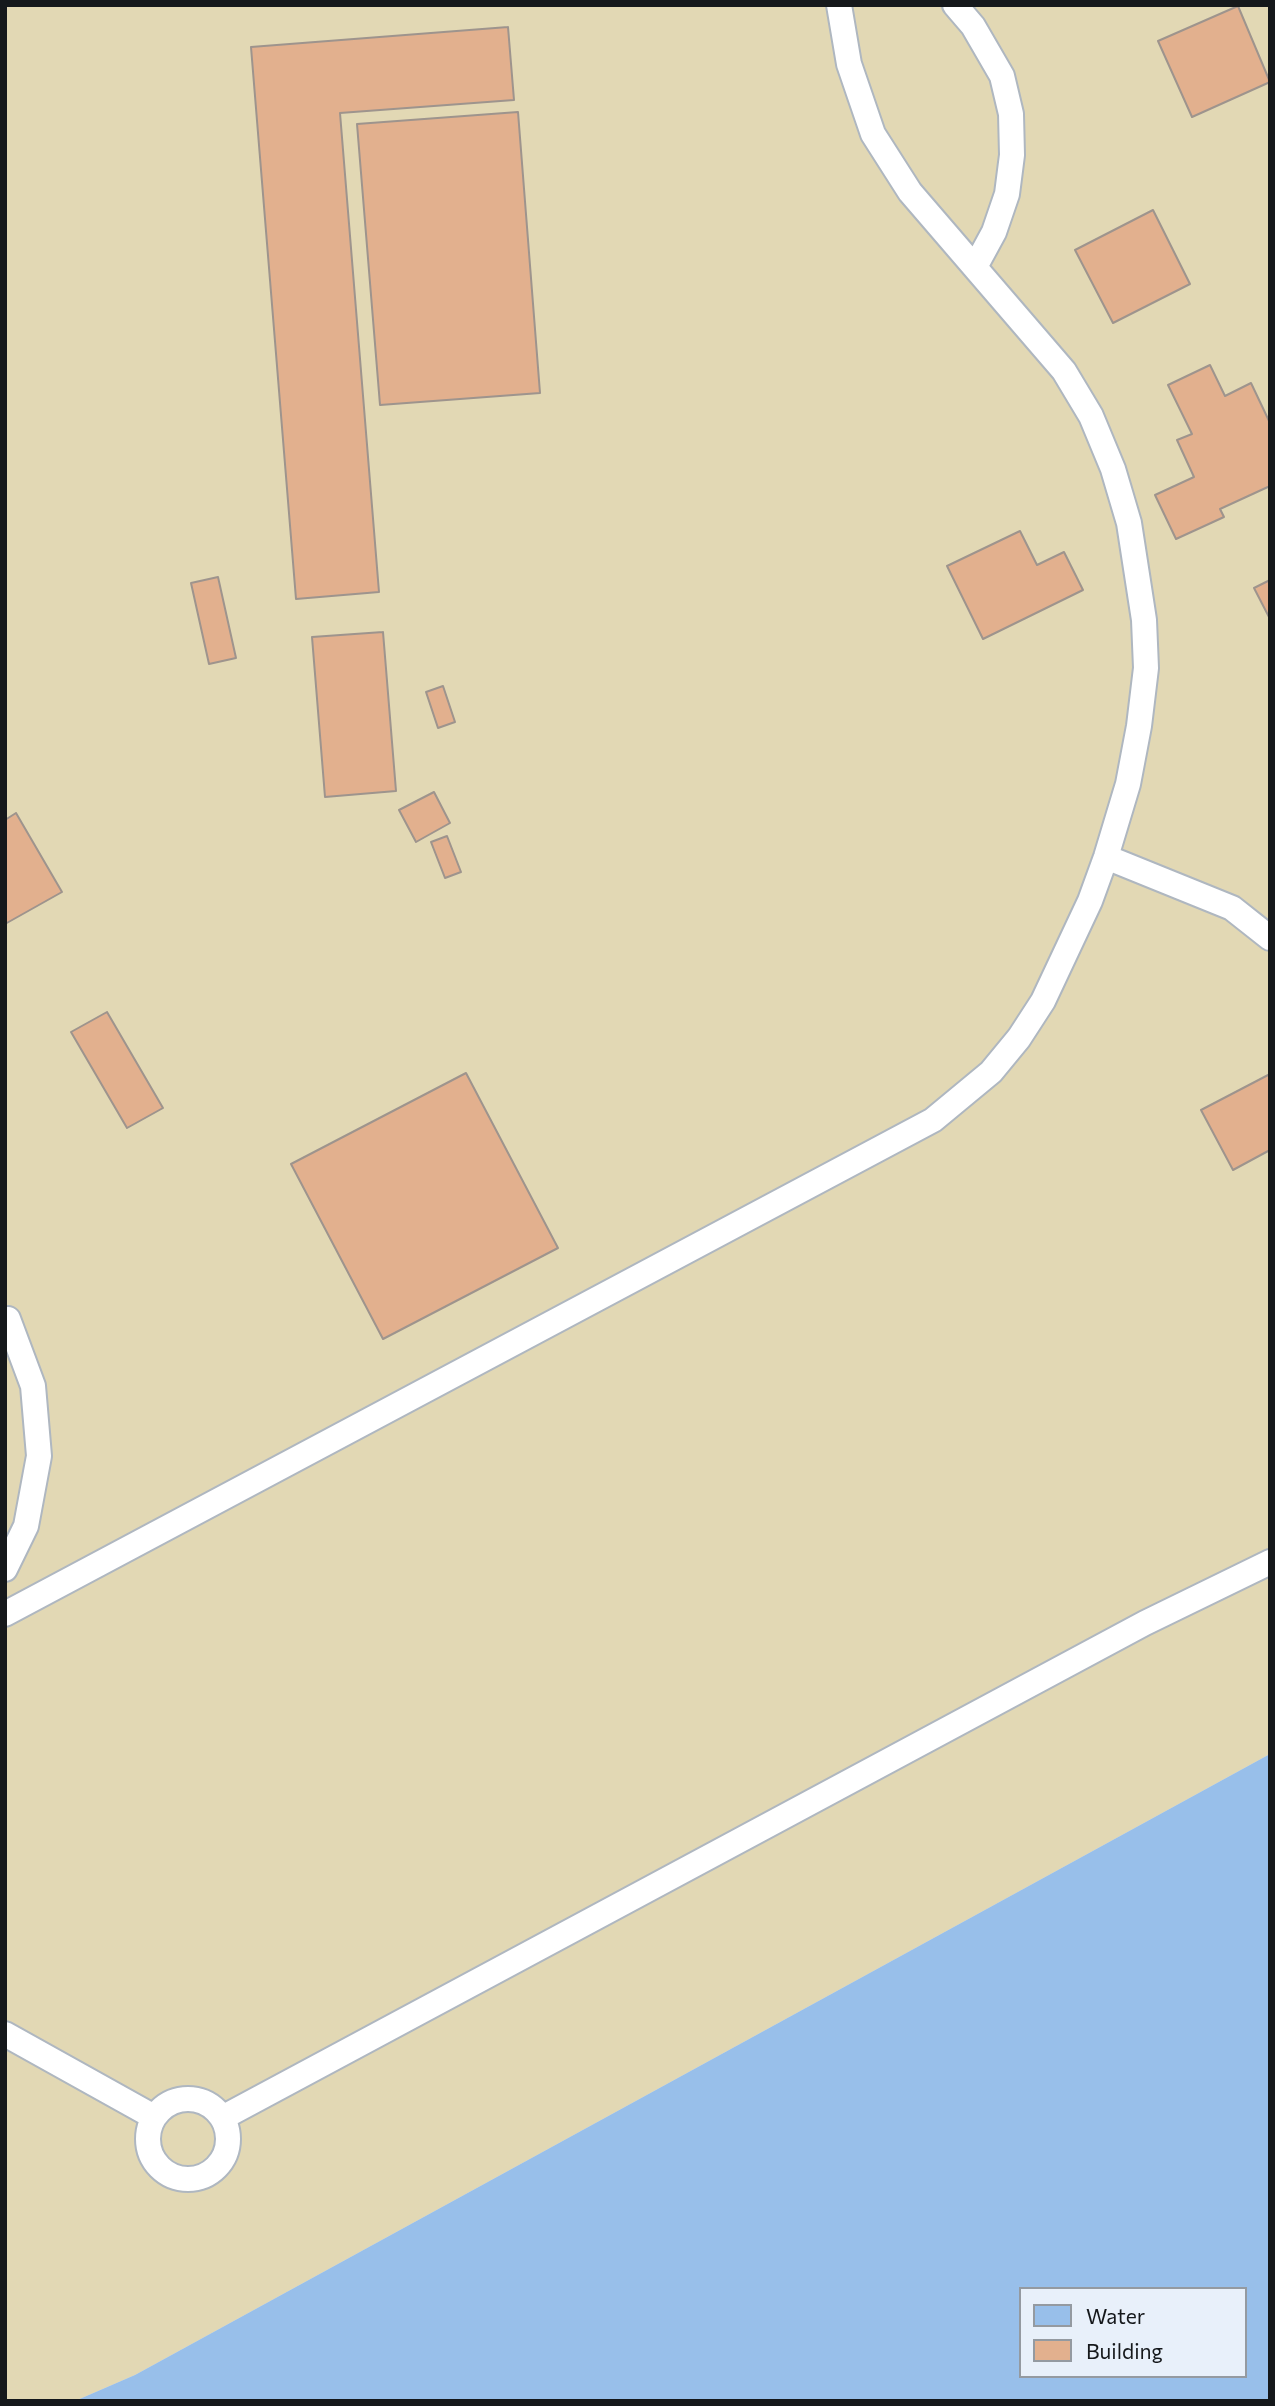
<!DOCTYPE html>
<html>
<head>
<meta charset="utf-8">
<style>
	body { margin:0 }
	#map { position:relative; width:1275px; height:2406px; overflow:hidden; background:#dae3ec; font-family:Commissioner,sans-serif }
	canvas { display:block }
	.frame { position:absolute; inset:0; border:7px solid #15181b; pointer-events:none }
	.legend { position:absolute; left:1019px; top:2287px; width:228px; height:91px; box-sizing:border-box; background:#e8f0fa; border:2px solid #949aa1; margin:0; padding:9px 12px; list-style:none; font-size:21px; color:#15181b }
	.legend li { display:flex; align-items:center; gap:14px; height:35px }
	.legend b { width:35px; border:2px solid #949aa1 }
</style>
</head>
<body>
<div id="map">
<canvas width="1275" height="2406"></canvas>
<div class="frame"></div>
<ul class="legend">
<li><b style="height:19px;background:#98bfea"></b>Water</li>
<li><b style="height:19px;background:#e2b08e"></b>Building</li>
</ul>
</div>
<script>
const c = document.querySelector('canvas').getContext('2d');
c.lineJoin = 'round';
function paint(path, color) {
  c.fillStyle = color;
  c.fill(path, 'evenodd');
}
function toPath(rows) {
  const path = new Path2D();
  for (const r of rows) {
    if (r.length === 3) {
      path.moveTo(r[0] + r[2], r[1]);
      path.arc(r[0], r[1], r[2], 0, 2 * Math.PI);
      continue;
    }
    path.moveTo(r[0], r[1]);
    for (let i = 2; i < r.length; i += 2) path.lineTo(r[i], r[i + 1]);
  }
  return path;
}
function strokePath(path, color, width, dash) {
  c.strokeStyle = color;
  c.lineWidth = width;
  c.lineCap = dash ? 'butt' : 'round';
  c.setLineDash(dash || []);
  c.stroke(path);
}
const sand = toPath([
	[5,5,1270,5,1270,1754,135,2375,75,2401,5,2401]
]);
const water = toPath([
	[1270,1754,1270,2401,75,2401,135,2375],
	[1021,2289,1245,2289,1245,2376,1021,2376]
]);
const building = toPath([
	[1238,6,1270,82,1192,117,1158,41,1238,6],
	[508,27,514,100,340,113,379,592,296,599,251,47,508,27],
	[518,112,540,393,380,405,357,124,518,112],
	[1153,210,1190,284,1113,323,1075,250,1153,210],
	[1210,365,1225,396,1251,383,1270,423,1270,486,1220,509,1224,517,1176,539,1155,495,1194,477,1177,440,1192,434,1168,385,1210,365],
	[1020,531,1037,565,1064,552,1083,590,983,639,947,566,1020,531],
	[218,577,236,658,209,664,191,583,218,577],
	[1270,580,1270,619,1254,588,1270,580],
	[383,632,396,791,325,797,312,637,383,632],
	[443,686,455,722,438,728,426,692,443,686],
	[434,792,450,823,416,842,399,810,434,792],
	[16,813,62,892,5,924,5,820,16,813],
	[447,836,461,872,445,878,431,842,447,836],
	[107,1012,163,1108,127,1128,71,1032,107,1012],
	[466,1073,558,1248,383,1339,291,1164,466,1073],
	[1270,1074,1270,1150,1233,1170,1201,1110,1270,1074]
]);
const lane = toPath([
	[955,5,973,26,1002,76,1011,114,1012,155,1007,194,994,232,975,267],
	[1106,857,1232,908,1270,938],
	[5,1569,26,1526,39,1456,33,1386,8,1319],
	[5,1614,933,1120,991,1072,1019,1038,1043,1001,1090,901,1106,857,1128,784,1139,726,1146,668,1144,620,1129,523,1113,469,1091,416,1064,371,910,192,873,134,849,64,839,5],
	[5,2034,154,2117],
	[188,2139,40],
	[222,2118,1145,1623,1270,1562]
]);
paint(sand, '#e2d8b4');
paint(water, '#98bfea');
paint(building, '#e2b08e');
strokePath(building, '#9e948d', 2);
strokePath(lane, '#afb7c0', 28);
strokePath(lane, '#fff', 24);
</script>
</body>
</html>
